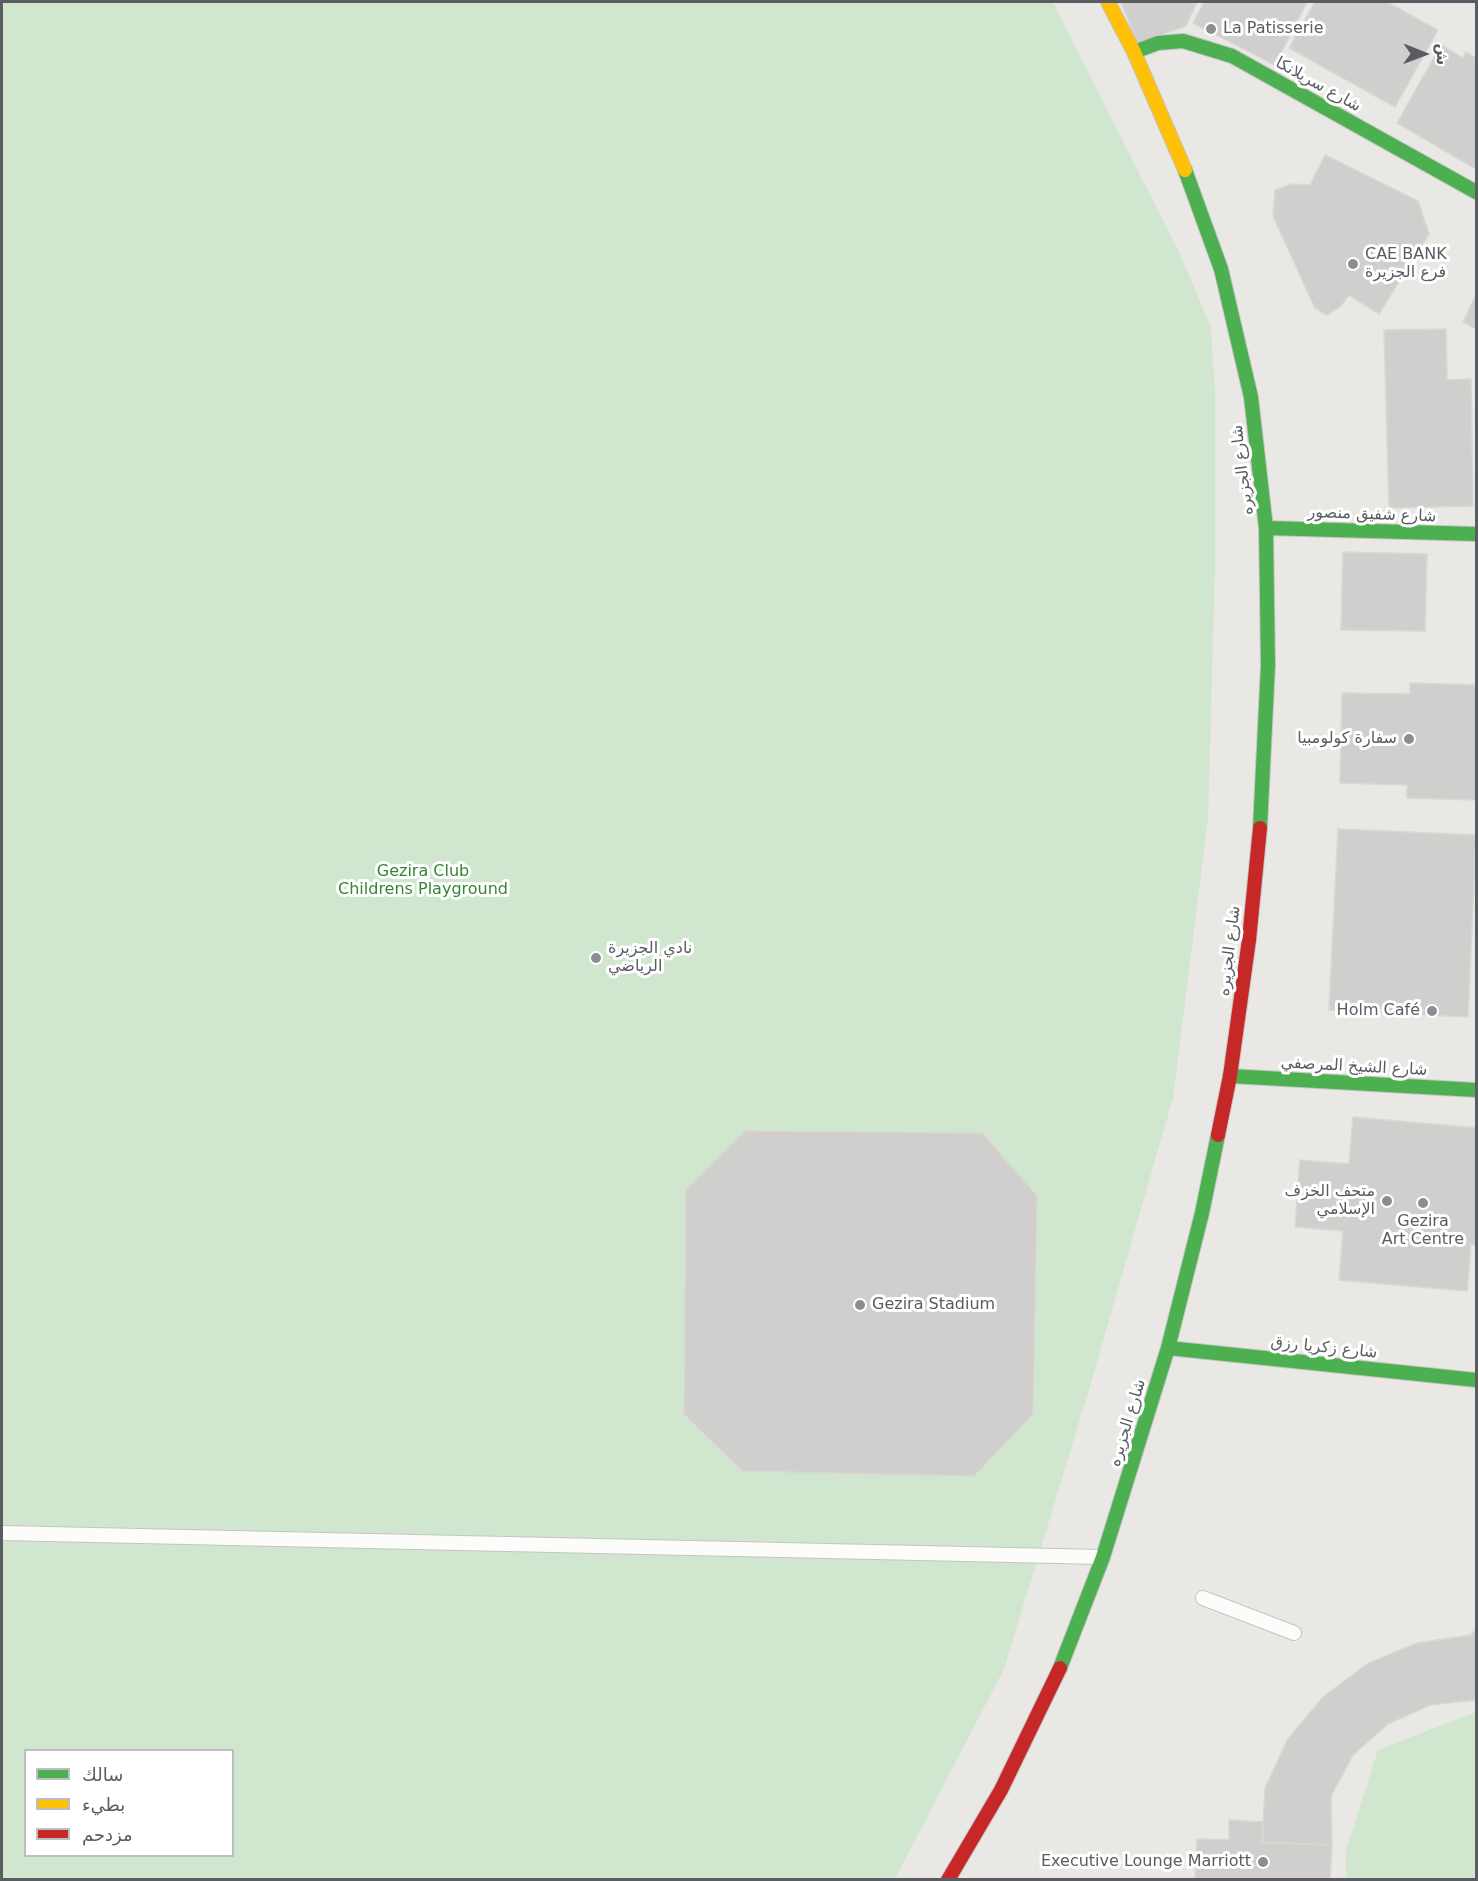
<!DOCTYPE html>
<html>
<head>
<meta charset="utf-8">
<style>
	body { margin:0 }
	#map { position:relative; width:1478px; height:1881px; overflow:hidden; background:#e9e8e4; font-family:"DejaVu Sans",Vazirmatn,sans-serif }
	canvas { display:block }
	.frame { position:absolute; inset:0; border:3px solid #595d62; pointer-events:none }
	.legend { position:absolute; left:24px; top:1749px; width:210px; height:108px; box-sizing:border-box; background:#fff; border:2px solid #bdbec0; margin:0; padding:8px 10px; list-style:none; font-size:18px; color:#595d62 }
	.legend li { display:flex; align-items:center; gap:12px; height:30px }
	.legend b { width:30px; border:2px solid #bdbec0 }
	.north { position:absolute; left:1394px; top:24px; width:60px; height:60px; -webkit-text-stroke:4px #fff; paint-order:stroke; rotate:91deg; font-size:16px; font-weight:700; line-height:24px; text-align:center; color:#595d62 }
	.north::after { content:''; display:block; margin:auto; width:21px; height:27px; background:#595d62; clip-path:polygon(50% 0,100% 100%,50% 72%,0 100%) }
</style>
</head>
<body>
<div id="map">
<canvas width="1478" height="1881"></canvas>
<div class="frame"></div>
<ul class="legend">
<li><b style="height:8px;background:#4caf50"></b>سالك</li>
<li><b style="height:8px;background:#ffc107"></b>بطيء</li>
<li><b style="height:8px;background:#c62828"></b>مزدحم</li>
</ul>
<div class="north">ش</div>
</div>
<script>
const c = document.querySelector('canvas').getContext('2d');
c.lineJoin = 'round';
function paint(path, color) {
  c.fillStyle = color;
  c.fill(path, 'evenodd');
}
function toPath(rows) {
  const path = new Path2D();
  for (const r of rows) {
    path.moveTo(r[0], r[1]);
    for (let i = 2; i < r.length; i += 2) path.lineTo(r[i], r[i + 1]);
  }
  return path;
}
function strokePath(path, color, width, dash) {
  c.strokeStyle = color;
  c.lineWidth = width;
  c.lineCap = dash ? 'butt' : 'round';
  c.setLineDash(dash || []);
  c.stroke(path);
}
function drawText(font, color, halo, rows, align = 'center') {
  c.font = font + ' "DejaVu Sans",Vazirmatn,sans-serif';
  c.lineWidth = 6;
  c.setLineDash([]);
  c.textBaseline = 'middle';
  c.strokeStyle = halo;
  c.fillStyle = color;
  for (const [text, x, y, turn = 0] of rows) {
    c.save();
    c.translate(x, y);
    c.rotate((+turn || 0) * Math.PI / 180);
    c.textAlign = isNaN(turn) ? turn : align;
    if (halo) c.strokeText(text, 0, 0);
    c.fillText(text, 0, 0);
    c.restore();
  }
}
const green = toPath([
	[2,2,1053,2,1181,256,1211,328,1215,390,1215,572,1208,818,1173,1098,1088,1393,1004,1669,895,1879,2,1880],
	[26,1750,232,1750,232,1856,26,1856],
	[1476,1712,1476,1879,1346,1879,1346,1851,1378,1750]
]);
const building = toPath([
	[1121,2,1197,2,1186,26,1137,43,1121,2],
	[1204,2,1307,2,1275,65,1193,23,1204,2],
	[1315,2,1387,2,1438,30,1395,107,1289,48,1315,2],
	[1441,45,1463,58,1466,52,1476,58,1476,169,1397,123,1441,45],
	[1325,155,1418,201,1429,234,1379,314,1349,295,1341,306,1327,315,1315,308,1273,216,1275,190,1292,184,1310,185,1325,155],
	[1476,295,1476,329,1463,322,1476,295],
	[1446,329,1447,380,1471,379,1473,506,1389,508,1384,330,1446,329],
	[1343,552,1427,554,1425,631,1341,630,1343,552],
	[1410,683,1476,685,1476,800,1407,798,1407,785,1340,783,1342,693,1410,694,1410,683],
	[1338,829,1476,835,1468,1017,1329,1010,1338,829],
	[1353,1117,1476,1128,1476,1245,1471,1244,1467,1291,1339,1280,1343,1231,1295,1227,1300,1160,1349,1164,1353,1117],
	[745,1131,982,1133,1037,1196,1033,1414,974,1476,742,1471,684,1414,686,1190,745,1131],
	[1476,1629,1476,1700,1430,1705,1388,1724,1353,1755,1331,1796,1332,1845,1262,1843,1265,1788,1288,1739,1323,1697,1367,1664,1417,1643,1471,1635,1476,1629],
	[1229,1820,1264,1822,1263,1842,1332,1845,1330,1880,1195,1880,1197,1839,1229,1840,1229,1820]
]);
const lane = toPath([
	[2,1533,1103,1557],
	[1203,1598,1294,1633]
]);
const fast = toPath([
	[1134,52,1158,43,1183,41,1232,56,1476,192],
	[1185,170,1221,269,1251,397,1266,528,1268,665,1260,828],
	[1266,528,1476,534],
	[1230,1076,1476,1090],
	[1168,1348,1476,1380],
	[1060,1668,1103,1557,1168,1348,1202,1213,1218,1135]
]);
const slow = toPath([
	[1108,2,1134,52,1185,170]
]);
const jam = toPath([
	[1218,1135,1230,1076,1249,940,1260,828],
	[948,1880,1001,1790,1060,1668]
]);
const markers = [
	[1211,29,6,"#8b8e90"],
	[1353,264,6,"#8b8e90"],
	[1409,739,6,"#8b8e90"],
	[596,958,6,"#8b8e90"],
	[1432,1011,6,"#8b8e90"],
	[1387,1201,6,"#8b8e90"],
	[1423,1203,6,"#8b8e90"],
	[860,1305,6,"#8b8e90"],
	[1263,1862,6,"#8b8e90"]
];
const poiNames = [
	["La Patisserie",1223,29],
	["CAE BANK",1365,255],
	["فرع الجزيرة",1365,273],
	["سفارة كولومبيا",1397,739,"right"],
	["نادي الجزيرة",608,949],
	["الرياضي",608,967],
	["Holm Café",1420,1011,"right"],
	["متحف الخزف",1375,1192,"right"],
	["الإسلامي",1375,1210,"right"],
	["Gezira",1423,1222,"center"],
	["Art Centre",1423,1240,"center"],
	["Gezira Stadium",872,1305],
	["Executive Lounge Marriott",1251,1862,"right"]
];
const streetNames = [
	["شارع سريلانكا",1318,85,29],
	["شارع الجزيره",1243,470,-97],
	["شارع شفيق منصور",1372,515,2],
	["شارع الجزيره",1230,951,-83],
	["شارع الشيخ المرصفي",1354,1067,3],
	["شارع زكريا رزق",1324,1348,6],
	["شارع الجزيره",1128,1423,-73]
];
const parkNames = [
	["Gezira Club",423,872],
	["Childrens Playground",423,890]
];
paint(green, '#d1e6cf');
paint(building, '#d0cfcd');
strokePath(building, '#d8d7d3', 1.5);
strokePath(lane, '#c5c5c4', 16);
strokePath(fast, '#c5c5c4', 16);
strokePath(slow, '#c5c5c4', 16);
strokePath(jam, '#c5c5c4', 16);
strokePath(lane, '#fcfcfb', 14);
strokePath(fast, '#4caf50', 14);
strokePath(slow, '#ffc107', 14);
strokePath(jam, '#c62828', 14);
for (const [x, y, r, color] of markers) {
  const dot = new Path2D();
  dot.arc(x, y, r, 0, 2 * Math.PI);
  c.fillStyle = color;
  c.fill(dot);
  strokePath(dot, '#fff', 2);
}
drawText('16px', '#595d62', '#fff', poiNames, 'left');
drawText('16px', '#595d62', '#fff', streetNames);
drawText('16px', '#358536', '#fff', parkNames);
</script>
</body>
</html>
